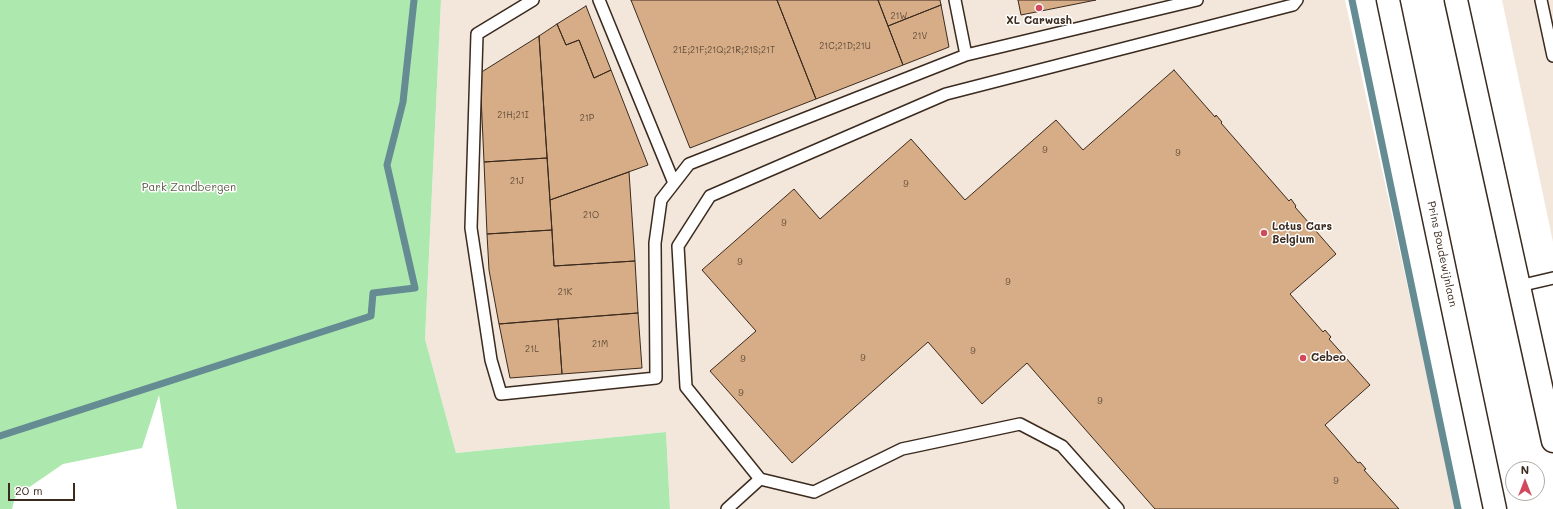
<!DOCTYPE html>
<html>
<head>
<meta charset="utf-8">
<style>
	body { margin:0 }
	#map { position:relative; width:1553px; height:509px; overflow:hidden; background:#fff; font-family:Mali,sans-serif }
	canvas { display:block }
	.north { position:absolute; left:1505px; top:461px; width:40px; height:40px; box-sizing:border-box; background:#fff; border:1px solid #b1aaa5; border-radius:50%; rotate:0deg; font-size:11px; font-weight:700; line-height:16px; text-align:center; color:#3b2a1e }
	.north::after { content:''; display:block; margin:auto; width:14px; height:18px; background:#d1495b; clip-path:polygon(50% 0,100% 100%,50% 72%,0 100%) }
	.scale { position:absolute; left:8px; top:483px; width:67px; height:18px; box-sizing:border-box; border:2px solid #3b2a1e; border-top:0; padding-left:5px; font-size:12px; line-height:14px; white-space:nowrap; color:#3b2a1e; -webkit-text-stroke:3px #fff; paint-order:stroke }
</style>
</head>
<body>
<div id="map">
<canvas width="1553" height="509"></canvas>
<div class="north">N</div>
<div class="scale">20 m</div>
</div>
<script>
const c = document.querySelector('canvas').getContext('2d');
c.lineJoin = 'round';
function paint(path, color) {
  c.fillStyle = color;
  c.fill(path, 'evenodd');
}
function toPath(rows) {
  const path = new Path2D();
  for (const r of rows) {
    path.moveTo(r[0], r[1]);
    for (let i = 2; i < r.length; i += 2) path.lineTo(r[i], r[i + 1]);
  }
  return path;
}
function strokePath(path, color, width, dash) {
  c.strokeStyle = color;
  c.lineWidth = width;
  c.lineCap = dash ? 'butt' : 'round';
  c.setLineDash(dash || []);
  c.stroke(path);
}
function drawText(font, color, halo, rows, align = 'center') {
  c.font = font + ' Mali,sans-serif';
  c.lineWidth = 3;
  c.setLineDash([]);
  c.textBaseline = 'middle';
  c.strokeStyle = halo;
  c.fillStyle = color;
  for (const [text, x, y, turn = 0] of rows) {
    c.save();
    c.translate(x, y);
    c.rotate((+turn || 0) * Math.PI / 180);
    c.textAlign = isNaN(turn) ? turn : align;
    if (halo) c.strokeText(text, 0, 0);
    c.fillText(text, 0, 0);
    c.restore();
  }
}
const built = toPath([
	[441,0,1345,0,1456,509,670,509,666,432,456,453,425,339],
	[1502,0,1553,0,1553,242]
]);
const green = toPath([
	[0,0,441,0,425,339,456,453,666,432,670,509,177,509,159,395,142,448,63,464,15,497,12,509,0,509]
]);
const stream = toPath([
	[1352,0,1458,509],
	[0,436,371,316,373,293,415,288,387,165,403,102,414,0]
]);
const building = toPath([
	[631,0,777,0,816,99,690,148,631,0],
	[777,0,878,0,903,65,816,99,777,0],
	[878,0,940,0,941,5,888,26,878,0],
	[1018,0,1096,0,1021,15,1018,0],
	[941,5,949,47,903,65,888,26,941,5],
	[586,6,611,70,594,78,579,40,566,45,557,24,586,6],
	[557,24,566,45,579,40,594,78,611,70,648,165,550,200,539,36,557,24],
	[539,36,547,158,484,162,480,73,539,36],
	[1174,70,1215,117,1216,115,1222,122,1221,123,1289,201,1291,199,1296,206,1295,207,1336,254,1290,294,1323,332,1325,330,1331,337,1329,339,1370,385,1325,425,1358,463,1360,462,1366,469,1364,470,1399,509,1155,509,1027,363,982,404,928,342,792,463,710,371,756,331,702,270,794,189,820,219,911,139,965,200,1056,120,1083,150,1174,70],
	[547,158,552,230,487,234,484,162,547,158],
	[629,172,635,261,554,266,550,200,629,172],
	[552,230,554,266,635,261,638,313,499,324,489,270,487,234,552,230],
	[638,313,642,368,562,374,558,319,638,313],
	[558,319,562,374,510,378,499,324,558,319]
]);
const lane = toPath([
	[533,0,477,34,471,228,491,360,501,394,656,378,655,243,661,200,689,164,966,55],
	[599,0,674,183],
	[955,0,966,55,1197,0],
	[1541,0,1553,56],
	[1519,286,1553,278],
	[727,509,760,479],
	[1118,509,1062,446,1020,424,902,449,814,492,760,479,686,387,678,246,710,196,946,94,1293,5,1297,0]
]);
const secondary = toPath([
	[1388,0,1495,509],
	[1456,0,1553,441]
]);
const markers = [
	[1039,8,4,"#d1495b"],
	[1264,233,4,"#d1495b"],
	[1303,358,4,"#d1495b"]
];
const numberNames = [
	["21W",899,16],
	["21V",920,36],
	["21C;21D;21U",845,46],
	["21E;21F;21Q;21R;21S;21T",724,50],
	["21H;21I",513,115],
	["21P",587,118],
	["9",1045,150],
	["9",1178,153],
	["21J",517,181],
	["9",906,184],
	["21O",591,215],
	["9",784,223],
	["9",740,262],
	["9",1008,282],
	["21K",565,292],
	["21M",600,344],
	["21L",532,349],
	["9",973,351],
	["9",863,358],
	["9",743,359],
	["9",741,393],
	["9",1100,401],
	["9",1336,481]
];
const poiNames = [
	["XL Carwash",1039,21,"center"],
	["Lotus Cars",1272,227],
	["Belgium",1272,240],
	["Cebeo",1311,358]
];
const parkNames = [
	["Park Zandbergen",189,188]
];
const streetNames = [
	["Prins Boudewijnlaan",1442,254,78]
];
paint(built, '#f3e6db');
paint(green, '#ade9af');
strokePath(stream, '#658b93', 7);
paint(building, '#d6ad87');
strokePath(building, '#3b2a1e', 1);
strokePath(lane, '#3b2a1e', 14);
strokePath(secondary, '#3b2a1e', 25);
strokePath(lane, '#fff', 11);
strokePath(secondary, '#fff', 22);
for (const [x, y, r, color] of markers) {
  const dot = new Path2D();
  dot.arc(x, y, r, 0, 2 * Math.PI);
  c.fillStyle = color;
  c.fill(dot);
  strokePath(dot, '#fff', 1.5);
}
drawText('9px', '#624b38', null, numberNames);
drawText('bold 11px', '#3b2a1e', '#fff', poiNames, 'left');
drawText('11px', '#585a42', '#fff', parkNames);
drawText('11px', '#3b2a1e', '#fff', streetNames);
</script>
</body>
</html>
